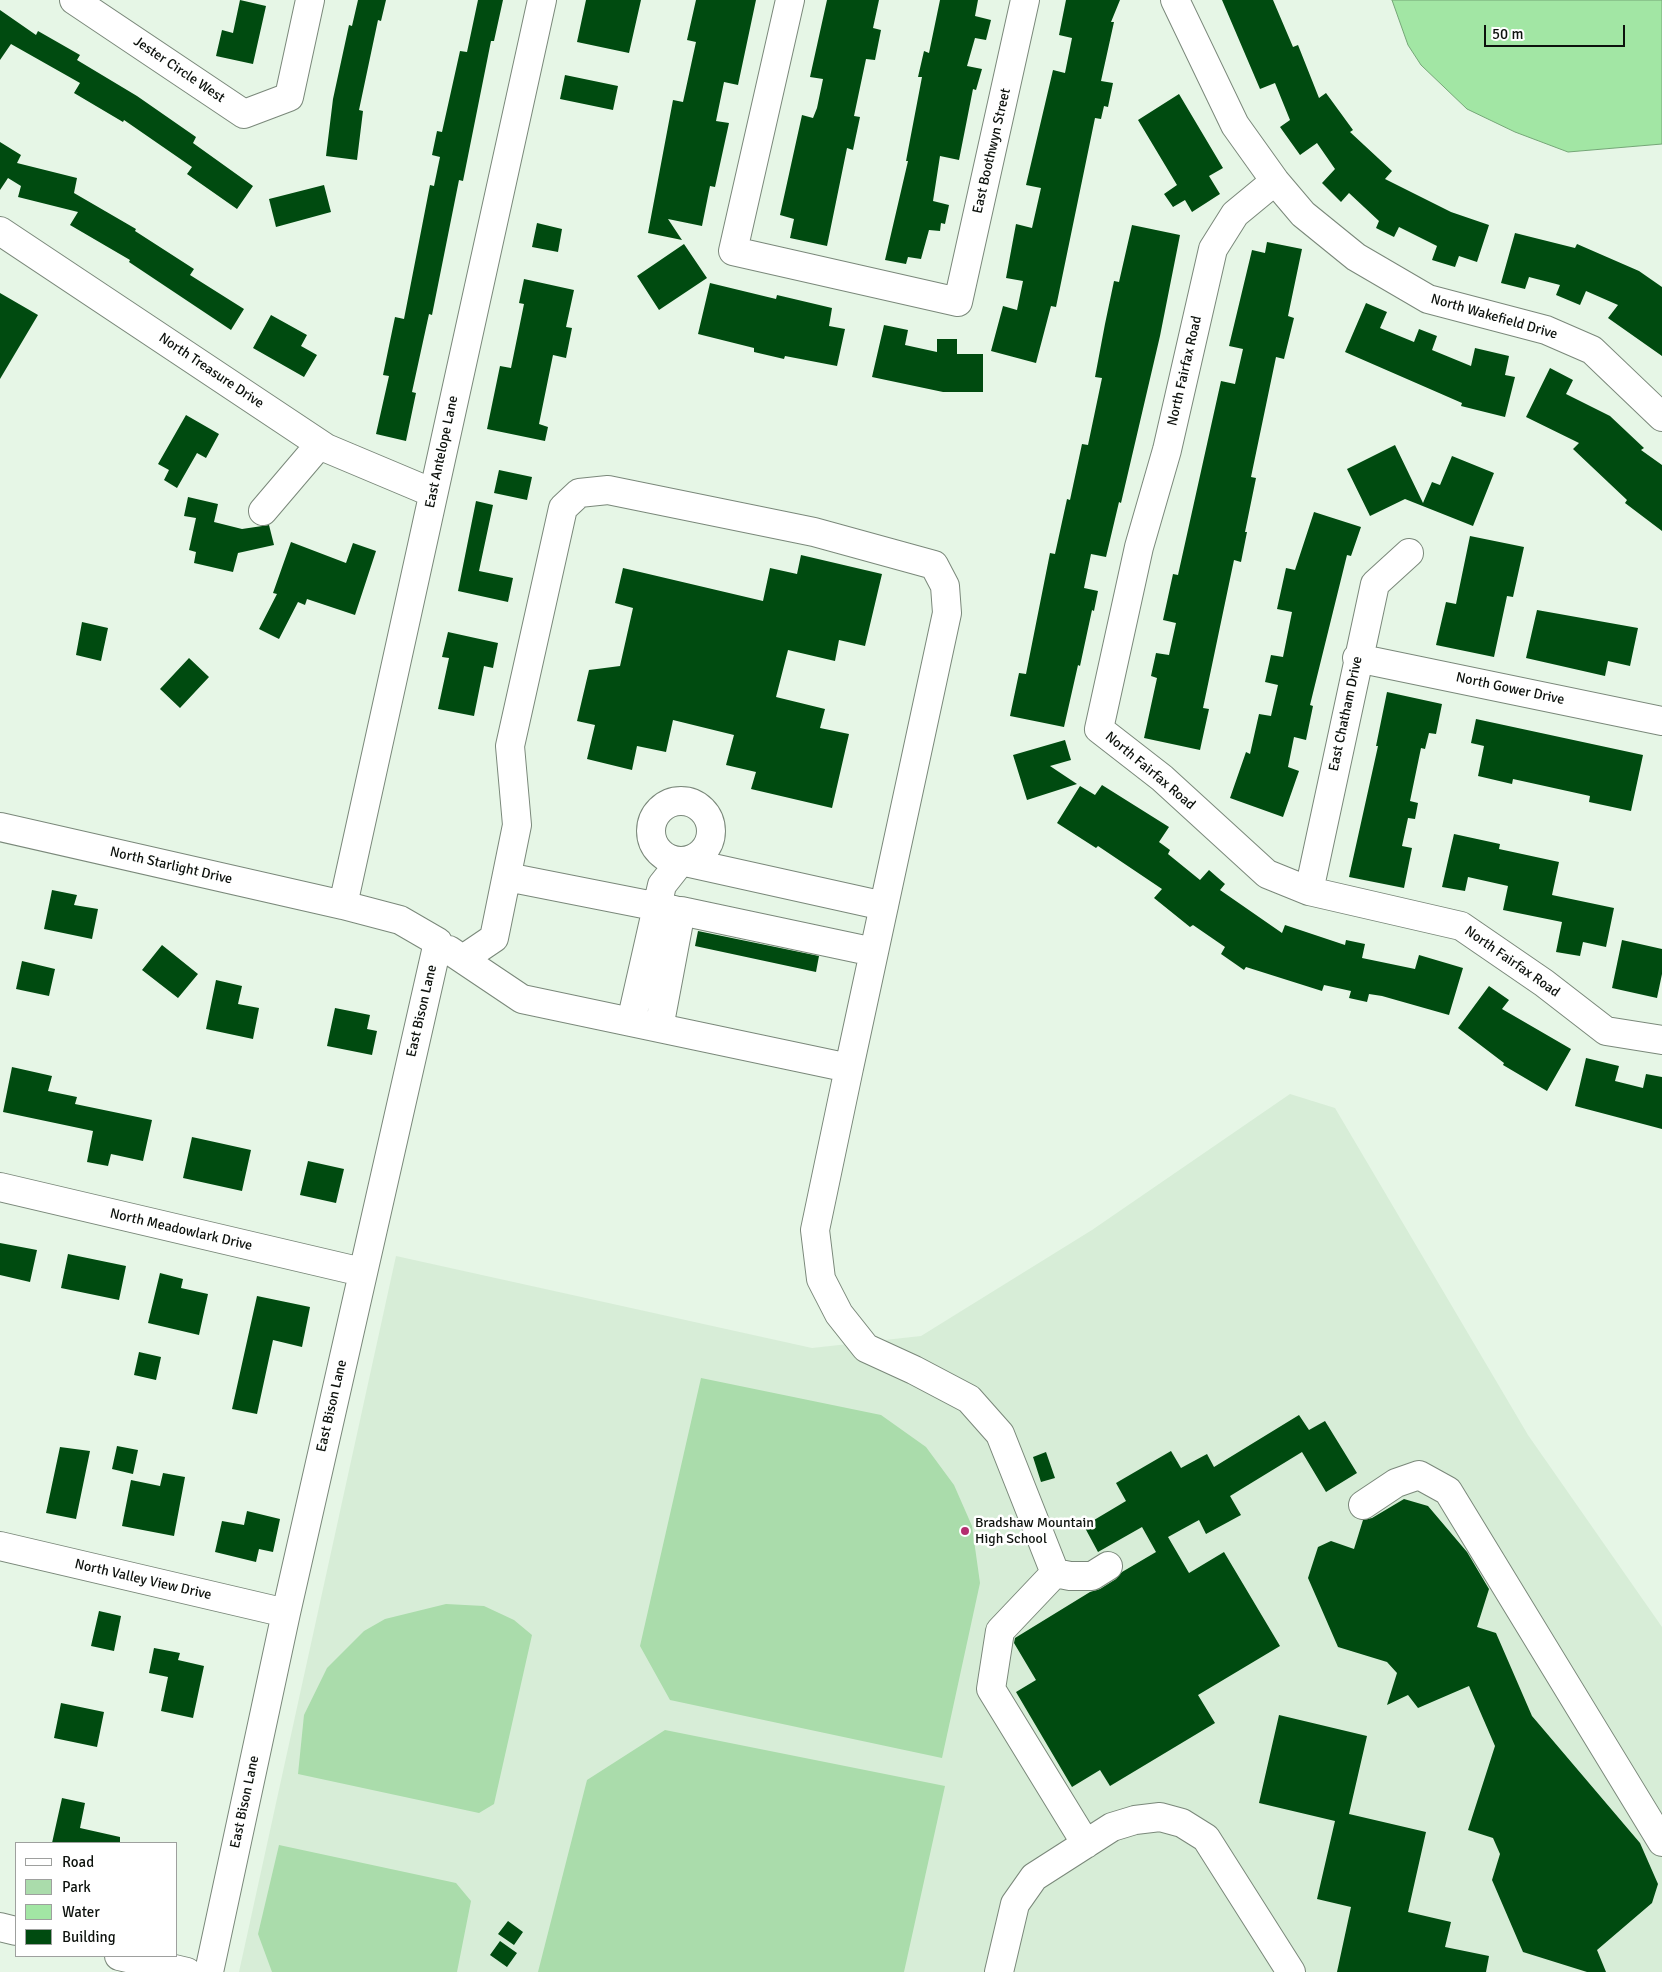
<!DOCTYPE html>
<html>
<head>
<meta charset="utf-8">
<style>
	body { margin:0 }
	#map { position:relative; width:1662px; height:1972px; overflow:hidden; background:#e6f6e6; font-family:Signika,sans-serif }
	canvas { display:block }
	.legend { position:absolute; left:15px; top:1842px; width:162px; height:115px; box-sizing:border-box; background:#fff; border:1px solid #9ea09e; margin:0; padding:6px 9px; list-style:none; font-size:15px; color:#0d120d }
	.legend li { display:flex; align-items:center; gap:10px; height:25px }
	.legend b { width:25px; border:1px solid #9ea09e }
	.scale { position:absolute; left:1484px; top:25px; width:141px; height:22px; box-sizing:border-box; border:2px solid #0d120d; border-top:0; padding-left:6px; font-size:15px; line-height:18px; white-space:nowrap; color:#0d120d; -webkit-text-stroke:4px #fff; paint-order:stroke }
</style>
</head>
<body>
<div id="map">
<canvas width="1662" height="1972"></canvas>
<ul class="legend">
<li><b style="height:6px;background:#fff"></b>Road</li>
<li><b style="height:14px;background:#aadcab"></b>Park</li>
<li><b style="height:14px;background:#a2e6a4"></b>Water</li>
<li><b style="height:14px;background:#004b10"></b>Building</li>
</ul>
<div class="scale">50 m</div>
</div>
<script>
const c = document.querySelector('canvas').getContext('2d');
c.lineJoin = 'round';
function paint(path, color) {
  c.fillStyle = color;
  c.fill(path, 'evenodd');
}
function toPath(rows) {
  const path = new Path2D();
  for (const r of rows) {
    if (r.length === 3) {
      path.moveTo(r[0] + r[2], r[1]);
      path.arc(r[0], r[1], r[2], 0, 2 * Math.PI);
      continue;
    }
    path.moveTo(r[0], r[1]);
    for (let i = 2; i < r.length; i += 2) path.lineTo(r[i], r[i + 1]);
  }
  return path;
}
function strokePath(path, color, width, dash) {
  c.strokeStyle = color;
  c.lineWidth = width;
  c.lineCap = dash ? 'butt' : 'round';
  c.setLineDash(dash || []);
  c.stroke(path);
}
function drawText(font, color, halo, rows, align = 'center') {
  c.font = font + ' Signika,sans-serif';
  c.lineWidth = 5;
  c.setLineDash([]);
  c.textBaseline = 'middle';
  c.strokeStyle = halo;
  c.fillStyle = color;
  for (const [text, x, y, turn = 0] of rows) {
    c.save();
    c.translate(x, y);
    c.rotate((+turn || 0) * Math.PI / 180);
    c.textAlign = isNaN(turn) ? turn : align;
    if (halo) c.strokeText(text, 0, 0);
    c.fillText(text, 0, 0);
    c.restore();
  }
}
const built = toPath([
	[1290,1094,1335,1108,1528,1435,1662,1627,1662,1972,239,1972,396,1256,812,1348,921,1336,1092,1230]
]);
const green = toPath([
	[701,1378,881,1415,926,1447,954,1485,972,1526,980,1583,942,1758,670,1700,640,1646],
	[446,1604,484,1606,514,1620,532,1635,494,1804,479,1813,298,1774,304,1715,327,1668,364,1631,385,1619],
	[665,1730,945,1786,904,1972,538,1972,587,1780],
	[279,1845,456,1883,471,1901,457,1972,272,1972,258,1934]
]);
const water = toPath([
	[1392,0,1662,0,1662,144,1568,152,1515,132,1467,109,1421,65,1408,45,1392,0]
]);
const building = toPath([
	[240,0,266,6,253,64,216,56,222,30,233,33],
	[358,0,386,0,381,21,378,20,359,110,363,111,357,160,326,156,333,99,349,25,352,26],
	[478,0,503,0,494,41,491,41,463,181,459,180,432,315,429,314,412,392,416,393,406,441,376,434,389,376,383,375,395,317,404,319,430,185,434,186,440,157,432,155,437,131,442,132,460,51,467,52],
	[586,0,641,0,629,53,577,42],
	[696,0,756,0,738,85,724,82,716,121,729,123,715,187,710,186,702,226,668,219,682,240,648,233,673,100,683,102,696,42,687,40],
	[827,0,879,0,873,28,881,30,875,60,866,59,854,116,860,117,853,150,847,148,827,246,790,238,794,219,780,215,802,115,813,118,817,108,823,79,810,77],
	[940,0,978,0,975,16,991,20,986,40,975,38,967,66,982,69,976,90,973,89,959,160,940,156,933,201,949,205,945,224,941,223,940,231,929,230,921,259,908,257,906,264,885,260,908,161,906,161,922,77,918,77,924,51,929,53],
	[1066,0,1120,0,1111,22,1114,22,1101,81,1113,83,1108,107,1104,106,1101,119,1095,118,1056,307,1051,306,1036,363,991,351,1003,306,1017,310,1023,281,1006,278,1016,224,1032,228,1041,188,1026,185,1053,70,1065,73,1072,38,1059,35],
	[1222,0,1273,0,1293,47,1298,45,1319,98,1326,93,1353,130,1350,132,1392,171,1385,179,1451,212,1489,225,1477,262,1459,256,1455,267,1432,260,1437,246,1399,227,1394,237,1376,228,1379,221,1349,193,1341,202,1322,183,1335,169,1317,143,1300,155,1280,127,1290,120,1275,83,1260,89],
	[0,10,36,35,38,31,80,55,77,60,137,96,196,137,193,143,253,186,237,209,187,174,192,167,124,120,123,122,74,93,80,83,11,44,0,60],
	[565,75,618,86,613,110,560,99],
	[1179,94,1223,168,1209,176,1220,194,1192,212,1185,200,1173,207,1164,194,1177,185,1138,120],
	[0,142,21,155,17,163,77,178,74,193,136,229,135,231,194,269,190,275,244,309,231,330,129,262,130,260,70,225,78,212,18,197,21,186,8,178,0,190],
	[324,185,331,212,276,227,269,199],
	[537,223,562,229,558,252,532,247],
	[1132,225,1180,235,1160,336,1121,503,1119,502,1106,557,1091,554,1084,588,1098,591,1094,611,1092,610,1080,666,1078,665,1064,727,1010,716,1019,673,1026,674,1050,553,1055,554,1067,499,1070,500,1082,444,1088,445,1102,378,1095,377,1105,324,1114,281,1119,282],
	[1515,233,1575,248,1577,244,1639,271,1662,287,1662,356,1608,318,1618,305,1586,291,1580,305,1556,295,1560,285,1529,277,1525,289,1501,283],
	[1267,242,1302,249,1288,316,1294,318,1284,359,1276,357,1251,477,1256,478,1245,532,1247,532,1241,562,1234,560,1203,708,1209,709,1200,750,1144,738,1157,678,1151,676,1156,653,1169,655,1176,623,1163,620,1173,574,1178,575,1221,381,1235,384,1243,349,1229,346,1252,250,1265,253],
	[684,244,707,278,659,310,637,276],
	[524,279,574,290,566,327,572,328,566,358,553,355,539,424,548,427,545,441,487,429,500,366,511,368,524,304,519,303],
	[710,283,776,299,777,295,832,308,829,326,845,329,837,366,785,356,784,359,754,352,754,348,698,334],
	[0,293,38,315,0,379],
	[1366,303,1387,312,1380,328,1414,342,1419,329,1437,336,1432,350,1471,366,1475,348,1509,356,1505,375,1515,377,1505,417,1461,406,1462,403,1345,352],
	[271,315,307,335,301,346,317,355,304,377,253,348],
	[884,325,908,330,905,345,937,352,937,339,957,339,957,354,983,354,983,392,943,392,872,377],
	[1550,368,1573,380,1566,394,1610,416,1644,448,1641,450,1662,465,1662,531,1625,503,1627,500,1573,449,1579,443,1526,417],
	[186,415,219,434,206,458,197,453,177,488,164,480,169,470,158,464],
	[1395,445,1423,503,1432,482,1440,485,1452,456,1494,473,1473,526,1405,499,1370,516,1347,469],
	[499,470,532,477,527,500,494,493],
	[188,497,218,504,214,522,242,529,269,525,274,545,238,553,233,572,194,563,196,552,189,550,196,518,184,516],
	[476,501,493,505,479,571,513,578,508,602,458,591],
	[1314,512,1361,527,1351,556,1347,555,1310,705,1313,706,1306,740,1294,737,1288,767,1299,771,1283,817,1230,798,1246,752,1250,754,1259,714,1271,716,1278,685,1265,682,1271,655,1283,657,1292,612,1277,609,1286,568,1295,570],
	[1470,536,1524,547,1513,597,1507,596,1494,657,1436,645,1446,602,1456,604],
	[291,542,346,563,353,543,376,551,355,615,307,599,305,605,298,602,279,639,259,629,277,594,273,593],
	[801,555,882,574,865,646,839,640,835,661,788,650,776,697,825,709,820,728,849,734,832,808,751,789,756,772,726,765,734,735,673,720,666,752,637,746,632,770,587,759,595,725,577,721,589,670,620,666,633,608,615,603,623,568,763,601,770,568,797,574],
	[1537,610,1638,628,1630,666,1608,661,1605,676,1526,658],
	[82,622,108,628,101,661,76,655],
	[448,632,498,643,493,668,484,666,474,716,438,709,449,658,442,657],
	[189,658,209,677,180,708,160,689],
	[1387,692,1442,704,1436,734,1429,733,1425,749,1421,748,1410,801,1418,803,1415,819,1408,818,1402,846,1412,848,1404,888,1349,877,1378,746,1376,746],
	[1476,719,1643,755,1631,811,1589,802,1590,796,1513,779,1512,784,1478,776,1484,746,1471,743],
	[1065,740,1071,760,1050,766,1077,784,1027,800,1013,755],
	[1102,785,1169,827,1159,842,1170,850,1168,854,1200,880,1209,870,1225,884,1220,890,1282,933,1285,925,1345,945,1346,940,1365,944,1362,958,1415,969,1419,955,1463,968,1449,1015,1382,996,1369,994,1367,1002,1349,998,1351,991,1324,985,1322,991,1246,967,1244,970,1221,954,1225,947,1193,925,1190,927,1154,898,1162,889,1098,846,1096,848,1057,823,1080,786,1095,795],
	[1454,834,1500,844,1499,849,1559,862,1552,895,1614,908,1606,947,1583,942,1580,956,1556,952,1562,922,1503,910,1508,886,1468,877,1465,891,1442,887],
	[52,890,77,895,74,905,98,909,92,939,44,929],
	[698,931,819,956,816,972,695,946],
	[1622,940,1662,949,1662,974,1657,998,1612,988],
	[162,945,198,974,178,998,142,970],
	[22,961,55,969,49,996,16,989],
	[216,980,242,986,238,1004,259,1008,253,1039,206,1029],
	[1489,986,1509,1000,1502,1009,1571,1049,1547,1091,1503,1065,1504,1063,1458,1028],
	[335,1008,370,1015,367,1029,377,1031,372,1055,327,1046],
	[1586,1058,1619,1066,1615,1081,1643,1088,1646,1074,1662,1077,1662,1129,1575,1106],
	[12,1067,52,1076,48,1091,77,1097,75,1104,152,1120,143,1161,111,1154,108,1166,87,1162,93,1131,3,1112],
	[192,1137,251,1150,242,1191,183,1178],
	[308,1161,344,1169,336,1203,300,1195],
	[0,1243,37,1250,30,1282,0,1275],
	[68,1254,126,1266,119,1300,61,1288],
	[160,1273,183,1279,181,1288,208,1294,199,1335,148,1323],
	[257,1296,310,1307,302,1347,273,1340,257,1414,232,1409],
	[139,1352,161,1357,156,1380,134,1375],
	[1299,1415,1309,1430,1325,1421,1357,1473,1326,1492,1302,1452,1230,1496,1241,1515,1206,1534,1199,1520,1168,1537,1189,1573,1224,1552,1280,1646,1198,1695,1215,1723,1110,1786,1100,1770,1072,1787,1016,1692,1036,1680,1014,1643,1015,1638,1090,1592,1100,1589,1116,1579,1122,1572,1156,1552,1142,1527,1098,1552,1084,1526,1126,1501,1116,1483,1171,1451,1181,1468,1207,1454,1214,1467],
	[117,1446,138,1450,133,1474,112,1469],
	[60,1447,90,1451,76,1519,46,1513],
	[1046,1452,1055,1478,1041,1482,1033,1457],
	[163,1473,185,1477,174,1536,122,1526,131,1480,160,1486],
	[1404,1499,1428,1506,1467,1552,1489,1589,1477,1627,1496,1633,1532,1716,1640,1843,1658,1884,1652,1903,1597,1950,1606,1972,1587,1972,1523,1952,1492,1880,1500,1854,1493,1838,1468,1830,1495,1746,1469,1686,1418,1708,1408,1695,1387,1705,1397,1673,1387,1662,1338,1647,1308,1578,1318,1547,1331,1541,1354,1549,1363,1520,1372,1518],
	[247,1511,280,1519,273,1552,259,1549,256,1562,215,1552,222,1521,244,1525],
	[99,1611,121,1616,114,1651,91,1646],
	[154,1648,180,1653,178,1660,204,1666,193,1718,161,1711,168,1677,149,1673],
	[61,1703,104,1712,97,1747,54,1738],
	[1279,1715,1367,1736,1349,1814,1426,1832,1408,1912,1451,1922,1445,1947,1489,1956,1486,1972,1337,1972,1351,1907,1317,1899,1335,1821,1259,1803],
	[62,1798,85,1803,80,1828,120,1837,120,1843,52,1843],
	[508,1921,523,1932,514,1945,498,1934],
	[500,1941,517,1953,507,1967,490,1955]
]);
const minor = toPath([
	[74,0,244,114,289,97,310,0],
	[790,0,733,251,958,302,1025,0],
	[1175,0,1235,125,1275,181,1303,214,1356,257,1428,299,1546,330,1592,350,1662,417],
	[1275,181,1235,214,1213,249,1167,450,1139,547,1099,729,1162,778,1267,874,1309,891,1461,926,1544,983,1606,1031,1662,1040],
	[0,231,326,448,433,493],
	[263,511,320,444],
	[1357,658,1662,721],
	[681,831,30],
	[0,827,343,905,400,920,438,942,286,1613,209,1972],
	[507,877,674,910],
	[1309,891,1375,584,1409,553],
	[343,905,542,0],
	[449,950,522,999,849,1068,815,1230,821,1279,839,1314,866,1348,914,1370,969,1399,1000,1434,1055,1573,1000,1631,991,1689,1086,1844],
	[463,959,494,938,517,825,510,746,563,508,579,493,608,490,814,532,934,565,945,586,947,613,849,1068],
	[631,1022,662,885,681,861,884,906],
	[659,1028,681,911,874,952],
	[0,1187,362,1272],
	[1363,1505,1396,1483,1419,1475,1448,1491,1662,1842],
	[0,1546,286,1613],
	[1055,1573,1070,1576,1092,1576,1108,1566],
	[0,1927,16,1931],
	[119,1956,187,1972],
	[999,1972,1015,1904,1034,1877,1112,1827,1135,1820,1160,1817,1182,1823,1206,1838,1291,1972]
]);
const markers = [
	[965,1531,5,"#b42d6f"]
];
const streetNames = [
	["Jester Circle West",179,70,34],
	["East Boothwyn Street",992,151,-77],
	["North Wakefield Drive",1494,317,16],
	["North Treasure Drive",211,371,34],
	["North Fairfax Road",1185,371,-77],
	["East Antelope Lane",442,452,-78],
	["North Gower Drive",1510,689,12],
	["East Chatham Drive",1346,714,-78],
	["North Fairfax Road",1150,771,40],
	["North Starlight Drive",171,866,13],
	["North Fairfax Road",1512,962,35],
	["East Bison Lane",422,1011,-77],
	["North Meadowlark Drive",181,1230,13],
	["East Bison Lane",332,1406,-77],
	["North Valley View Drive",143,1580,13],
	["East Bison Lane",245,1802,-78]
];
const poiNames = [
	["Bradshaw Mountain",975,1523],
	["High School",975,1539]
];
paint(built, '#d7edd7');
paint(green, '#aadcab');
paint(water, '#a2e6a4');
strokePath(water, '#75a677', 1);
paint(building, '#004b10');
strokePath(minor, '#7a887a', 30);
strokePath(minor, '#fff', 28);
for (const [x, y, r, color] of markers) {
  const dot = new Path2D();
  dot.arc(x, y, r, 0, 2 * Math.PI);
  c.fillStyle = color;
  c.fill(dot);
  strokePath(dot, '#fff', 2);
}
drawText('14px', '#0d120d', '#fff', streetNames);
drawText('14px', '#0d120d', '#fff', poiNames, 'left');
</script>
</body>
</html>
